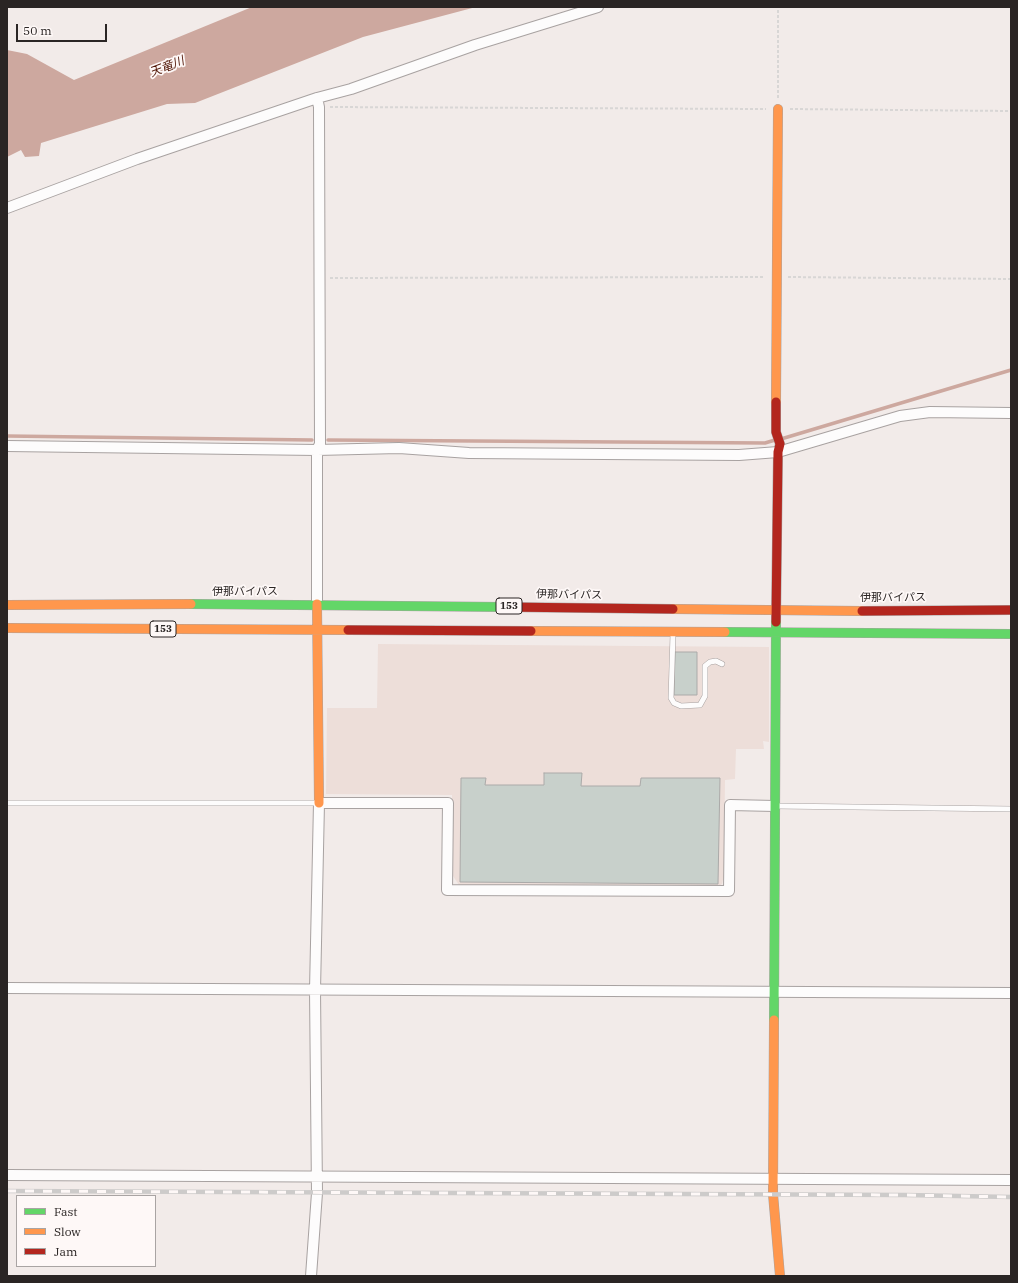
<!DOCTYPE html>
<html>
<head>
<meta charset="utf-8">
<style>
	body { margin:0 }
	#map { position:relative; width:1018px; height:1283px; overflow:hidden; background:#f2ebe9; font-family:"IBM Plex Serif",serif }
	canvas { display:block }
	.frame { position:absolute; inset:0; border:8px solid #2a2524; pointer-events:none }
	.legend { position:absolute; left:16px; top:1195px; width:140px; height:72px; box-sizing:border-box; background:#fef8f7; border:1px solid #a9a4a3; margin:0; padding:5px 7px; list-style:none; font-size:12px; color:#2a2524 }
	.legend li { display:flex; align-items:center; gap:8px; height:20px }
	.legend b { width:20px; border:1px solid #a9a4a3 }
	.scale { position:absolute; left:16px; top:24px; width:91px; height:18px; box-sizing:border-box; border:2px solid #2a2524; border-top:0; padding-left:5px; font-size:12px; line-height:14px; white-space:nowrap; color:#2a2524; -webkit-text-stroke:3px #fef8f7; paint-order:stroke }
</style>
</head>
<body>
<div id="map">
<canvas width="1018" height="1283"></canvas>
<div class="frame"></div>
<ul class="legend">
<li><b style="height:5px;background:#63d668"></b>Fast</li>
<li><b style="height:5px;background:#ff974d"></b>Slow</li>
<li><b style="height:5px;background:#b3261e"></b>Jam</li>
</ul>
<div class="scale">50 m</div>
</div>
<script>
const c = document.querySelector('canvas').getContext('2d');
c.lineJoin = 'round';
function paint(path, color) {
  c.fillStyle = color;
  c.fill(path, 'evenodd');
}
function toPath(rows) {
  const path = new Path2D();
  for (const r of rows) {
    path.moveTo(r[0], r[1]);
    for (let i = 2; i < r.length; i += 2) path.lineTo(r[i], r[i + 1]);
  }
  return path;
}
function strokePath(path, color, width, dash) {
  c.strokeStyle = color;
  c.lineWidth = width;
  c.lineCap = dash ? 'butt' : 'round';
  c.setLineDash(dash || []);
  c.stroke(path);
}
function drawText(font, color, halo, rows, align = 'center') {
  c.font = font + ' "IBM Plex Serif","Noto Sans JP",serif';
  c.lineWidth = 3.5;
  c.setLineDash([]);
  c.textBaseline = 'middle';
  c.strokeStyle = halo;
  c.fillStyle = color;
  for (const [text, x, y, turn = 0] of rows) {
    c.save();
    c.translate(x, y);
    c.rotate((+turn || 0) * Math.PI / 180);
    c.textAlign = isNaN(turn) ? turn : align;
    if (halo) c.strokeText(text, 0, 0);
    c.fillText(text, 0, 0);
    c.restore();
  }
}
const built = toPath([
	[378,644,769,647,769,742,763,741,764,749,736,749,735,779,725,780,724,876,722,884,718,886,459,885,453,876,452,795,326,794,327,708,377,708]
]);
const water = toPath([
	[252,7,476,7,363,37,195,103,167,104,41,143,39,156,25,157,21,150,7,157,7,50,27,54,74,80]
]);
const stream = toPath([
	[7,436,312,440],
	[781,439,1011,370],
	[328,440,765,443,775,440]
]);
const building = toPath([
	[675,652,697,652,697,695,674,695,675,652],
	[544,773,582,773,581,786,640,786,641,778,720,778,718,884,460,882,461,778,486,778,485,785,544,785,544,773]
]);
const path = toPath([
	[778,98,778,7],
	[330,107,766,109],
	[790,109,1011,111],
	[788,277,1011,279],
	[330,278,764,277]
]);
const lane = toPath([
	[673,634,671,698,674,703,681,706,700,705,705,696,705,666,710,662,716,661,722,664],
	[7,803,318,803],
	[776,806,1011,809]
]);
const street = toPath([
	[7,208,137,159,317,98,351,89,475,45,598,7],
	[7,446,317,450,399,448,469,453,739,455,778,452,900,416,930,412,1011,413],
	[317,604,317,450,320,444,319,107,317,98],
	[7,988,1011,993],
	[7,1175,1011,1180],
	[311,1276,317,1193,315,990,319,803,448,803,447,890,729,891,730,805,775,806]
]);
const fast = toPath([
	[191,604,504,607],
	[725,632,1011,634],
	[774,1020,776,622]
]);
const slow = toPath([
	[776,402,778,109],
	[317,604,319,803],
	[7,605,191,604],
	[673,609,862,611],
	[7,628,348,630],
	[531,631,725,632],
	[774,1020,773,1194,780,1276]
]);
const jam = toPath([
	[504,607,673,609],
	[862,611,1011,610],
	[776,622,778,452,780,444,776,432,776,402],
	[348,630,531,631]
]);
const rail = toPath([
	[7,1191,905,1195,1011,1197]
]);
const shields = [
	[509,606,26],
	[163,629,26]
];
const shieldNames = [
	["153",509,606],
	["153",163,629]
];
const streetNames = [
	["伊那バイパス",245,592],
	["伊那バイパス",569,595,1],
	["伊那バイパス",893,598]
];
const waterNames = [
	["天竜川",167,67,-21]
];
paint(built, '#edded9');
paint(water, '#cda89f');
strokePath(stream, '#cda89f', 3.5);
paint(building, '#c8d0cb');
strokePath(building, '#abaaa9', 1);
strokePath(lane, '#a8a2a1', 6);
strokePath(street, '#a8a2a1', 12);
strokePath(fast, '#a8a2a1', 10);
strokePath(slow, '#a8a2a1', 10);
strokePath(jam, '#a8a2a1', 10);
strokePath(path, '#d8d6d5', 2, [3, 2]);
strokePath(lane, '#fdfcfc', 5);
strokePath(street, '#fdfcfc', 10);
strokePath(fast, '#63d668', 9);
strokePath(slow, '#ff974d', 9);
strokePath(jam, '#b3261e', 9);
strokePath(rail, '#cdcbca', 4.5);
strokePath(rail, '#fef8f7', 3, [9]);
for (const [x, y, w] of shields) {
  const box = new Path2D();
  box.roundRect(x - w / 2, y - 8, w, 16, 3);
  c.fillStyle = '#fef8f7';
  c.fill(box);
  strokePath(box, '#2a2524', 1);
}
drawText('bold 10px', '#2a2524', null, shieldNames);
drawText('11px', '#2a2524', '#fef8f7', streetNames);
drawText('italic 12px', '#4f1303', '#fef8f7', waterNames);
</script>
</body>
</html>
